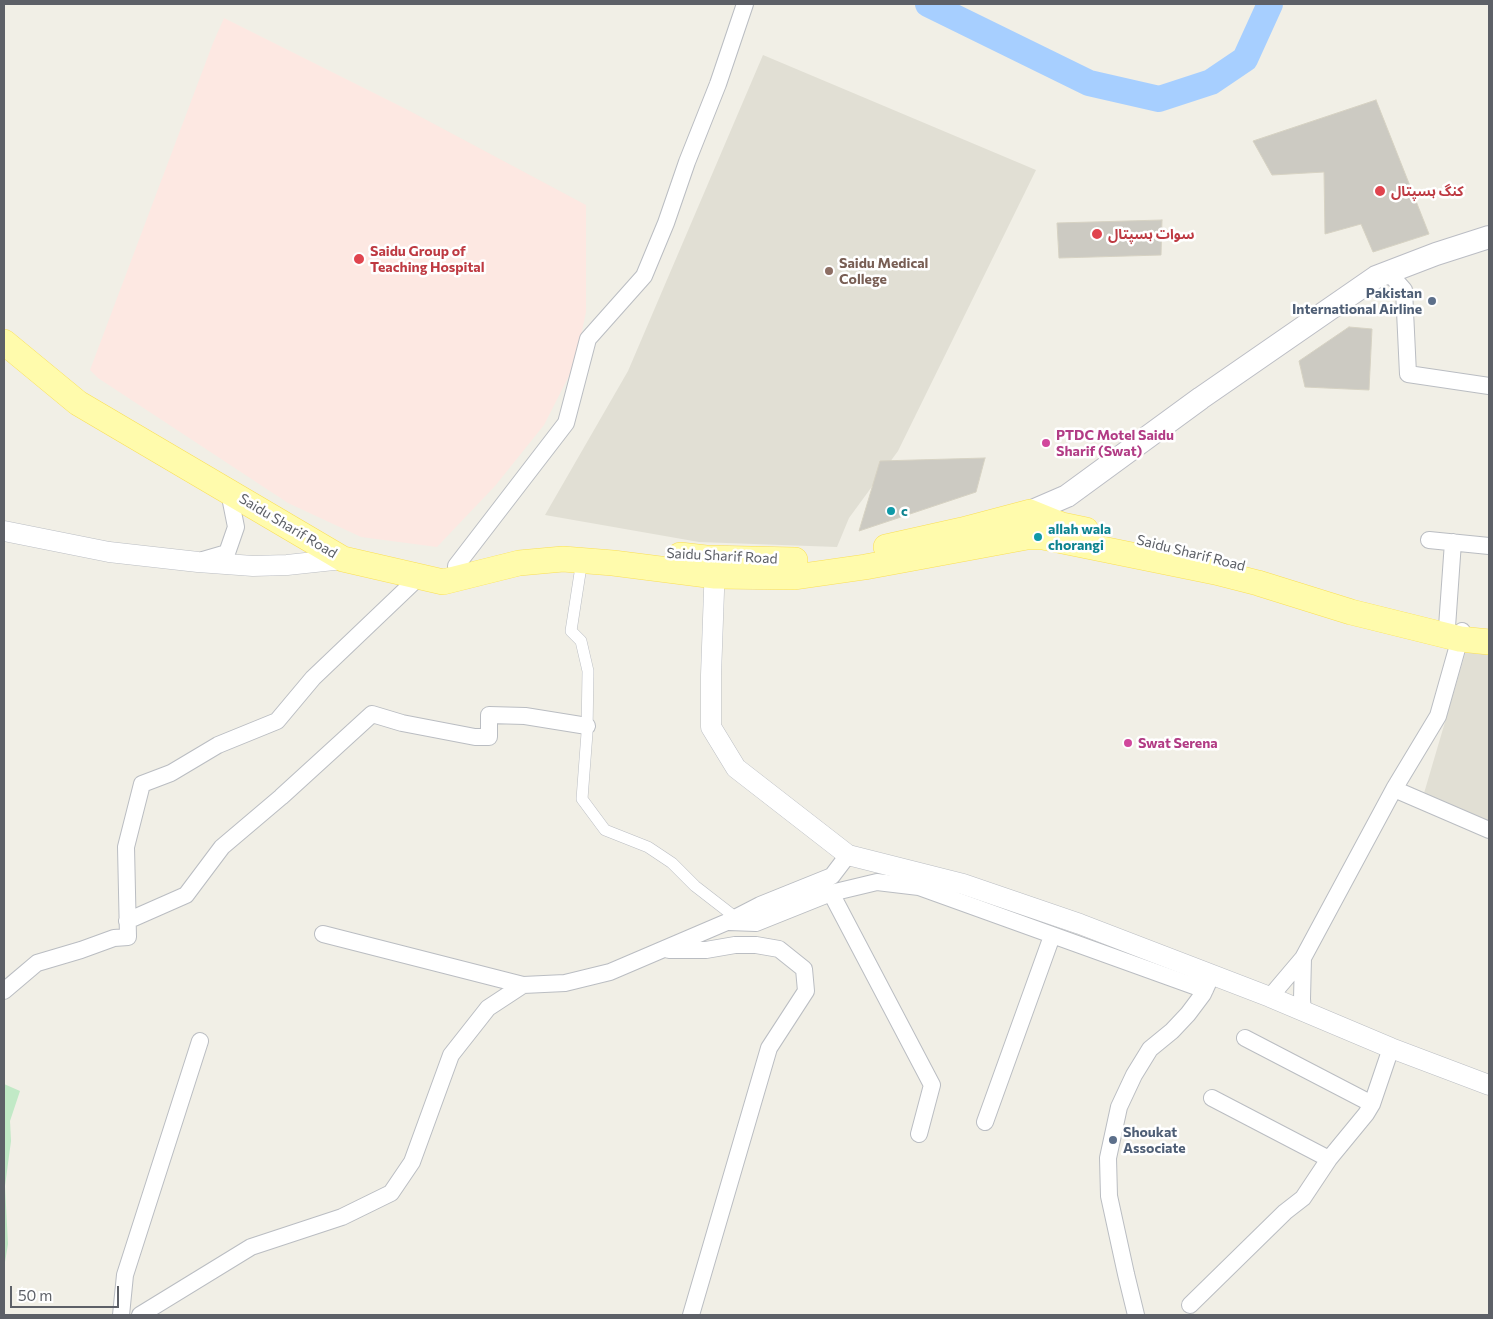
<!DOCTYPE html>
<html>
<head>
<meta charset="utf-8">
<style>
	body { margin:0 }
	#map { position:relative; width:1493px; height:1319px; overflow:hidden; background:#f1efe6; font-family:Commissioner,sans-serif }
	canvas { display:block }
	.frame { position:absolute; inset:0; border:5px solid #5d6067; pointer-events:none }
	.scale { position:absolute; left:10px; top:1286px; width:109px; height:22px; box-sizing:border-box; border:2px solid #5d6067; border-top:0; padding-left:6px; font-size:15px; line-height:18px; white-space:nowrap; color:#5d6067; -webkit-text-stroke:4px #fff; paint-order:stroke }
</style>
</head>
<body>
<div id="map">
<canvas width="1493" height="1319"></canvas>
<div class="frame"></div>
<div class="scale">50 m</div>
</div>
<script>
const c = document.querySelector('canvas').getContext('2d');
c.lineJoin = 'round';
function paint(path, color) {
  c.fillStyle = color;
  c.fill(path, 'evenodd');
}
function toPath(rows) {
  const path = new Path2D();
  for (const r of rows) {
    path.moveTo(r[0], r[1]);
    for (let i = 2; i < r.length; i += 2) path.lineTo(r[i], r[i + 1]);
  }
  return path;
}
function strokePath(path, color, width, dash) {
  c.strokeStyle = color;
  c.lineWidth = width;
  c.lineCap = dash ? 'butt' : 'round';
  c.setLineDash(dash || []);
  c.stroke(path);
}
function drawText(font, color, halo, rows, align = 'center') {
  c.font = font + ' Commissioner,"Noto Sans Arabic",sans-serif';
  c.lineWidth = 5;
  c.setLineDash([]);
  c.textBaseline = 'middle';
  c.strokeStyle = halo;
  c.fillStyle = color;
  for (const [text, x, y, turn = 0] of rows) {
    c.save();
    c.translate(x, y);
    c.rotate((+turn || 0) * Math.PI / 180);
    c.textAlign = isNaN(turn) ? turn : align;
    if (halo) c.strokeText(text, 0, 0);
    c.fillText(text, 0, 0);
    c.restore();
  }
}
const education = toPath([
	[763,55,1036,170,898,451,849,518,837,547,699,542,545,515,628,371],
	[1468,644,1489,645,1489,828,1422,800]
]);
const medical = toPath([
	[224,18,406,109,586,205,586,312,575,364,544,425,495,486,437,547,361,537,288,503,98,378,90,370,213,43]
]);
const green = toPath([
	[4,1084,20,1091,10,1121,11,1141,5,1186,8,1244,4,1268]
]);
const river = toPath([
	[928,4,1089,83,1159,99,1211,82,1245,59,1270,4]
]);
const building = toPath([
	[1376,100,1429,234,1373,252,1361,224,1325,234,1324,172,1272,175,1253,141,1376,100],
	[1162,220,1161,255,1059,258,1057,223,1162,220],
	[1349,327,1372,329,1369,390,1305,387,1299,361,1349,327],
	[985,458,976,492,859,531,880,461,985,458]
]);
const pedestrian = toPath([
	[582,560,571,631,581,641,588,671,587,733,582,799,605,830,648,847,672,863,695,886,735,917]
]);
const minor = toPath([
	[1389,273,1404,290,1408,374,1489,386],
	[1429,540,1489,546],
	[203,560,227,553,236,527,229,492],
	[456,566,566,423,588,339,644,276,666,223,687,162,718,84,745,4],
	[1447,627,1453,542],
	[1394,789,1489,830],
	[831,893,932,1085,919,1134],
	[127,921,186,895,222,847,281,797,372,714,402,723,475,737,489,737,489,715,525,716,587,726],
	[729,922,756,923,831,893,877,882,919,887,1205,990],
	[323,934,523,985,565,983,610,972,727,922,760,905,832,876,848,855],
	[669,950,706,950,735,945,756,945,779,949,804,969,806,991,769,1048,691,1315],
	[1303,958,1302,999,1303,1012],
	[4,991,37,963,81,950,114,938,128,937,126,847,142,784,171,773,218,745,277,721,313,678,420,576],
	[1270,997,1303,958,1394,789,1438,716,1462,631],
	[1245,1038,1372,1104],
	[1212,1098,1329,1159],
	[985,1122,1052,936],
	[1190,1305,1285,1212,1303,1198,1329,1159,1366,1114,1372,1104,1391,1048],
	[121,1315,125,1275,200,1041],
	[140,1315,251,1247,342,1217,391,1193,412,1162,451,1055,488,1008,523,985],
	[1136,1315,1126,1274,1109,1196,1108,1158,1119,1107,1134,1075,1150,1049,1172,1031,1188,1014,1203,994,1209,981]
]);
const tertiary = toPath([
	[4,531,109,552,198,562,253,566,287,565,343,559],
	[715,563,711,675,711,727,736,768,848,855,963,884,1080,924,1270,997,1391,1048,1489,1085]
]);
const secondary = toPath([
	[1030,512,1067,496,1201,398,1376,277,1436,254,1489,237]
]);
const primary = toPath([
	[4,342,78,403,343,559,443,582,519,563,563,559,613,563,715,576,795,577,865,567,1027,537,1043,537,1215,572,1258,583,1351,612,1460,639,1489,642],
	[886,547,962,530,1030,512,1062,525,1086,530],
	[680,555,706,558,795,560]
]);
const markers = [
	[1380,191,6,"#e0444e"],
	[1097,234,6,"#e0444e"],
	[359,259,6,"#e0444e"],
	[829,271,5,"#8d6e63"],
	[1432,301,5,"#5c6f8a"],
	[1046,443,5,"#d1479c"],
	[891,511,5,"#0f9aa8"],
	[1038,537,5,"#0f9aa8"],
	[1128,743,5,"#d1479c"],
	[1113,1140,5,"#5c6f8a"]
];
const healthNames = [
	["کنگ ہسپتال",1391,191],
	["سوات ہسپتال",1108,234],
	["Saidu Group of",370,251],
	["Teaching Hospital",370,267]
];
const educationNames = [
	["Saidu Medical",839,263],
	["College",839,279]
];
const serviceNames = [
	["Pakistan",1422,293],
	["International Airline",1422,309],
	["Shoukat",1123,1132,"left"],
	["Associate",1123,1148,"left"]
];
const hotelNames = [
	["PTDC Motel Saidu",1056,435],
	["Sharif (Swat)",1056,451],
	["Swat Serena",1138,743]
];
const cultureNames = [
	["c",901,511],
	["allah wala",1048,529],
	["chorangi",1048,545]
];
const streetNames = [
	["Saidu Sharif Road",288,526,31],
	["Saidu Sharif Road",1191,553,14],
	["Saidu Sharif Road",722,556,3]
];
paint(education, '#e1dfd4');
paint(medical, '#fde8e2');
paint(green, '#c1e9c6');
strokePath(river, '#a7cfff', 26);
paint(building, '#cccac2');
strokePath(building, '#d6d2c3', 1);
strokePath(pedestrian, '#babdc2', 12);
strokePath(minor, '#babdc2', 18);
strokePath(tertiary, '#babdc2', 21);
strokePath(secondary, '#bbbdc4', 24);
strokePath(primary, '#fadf55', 26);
strokePath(pedestrian, '#fff', 11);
strokePath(minor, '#fff', 16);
strokePath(tertiary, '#fff', 20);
strokePath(secondary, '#fff', 22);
strokePath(primary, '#fffbac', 25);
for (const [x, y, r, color] of markers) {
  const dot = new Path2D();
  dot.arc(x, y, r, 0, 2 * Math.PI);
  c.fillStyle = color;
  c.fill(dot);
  strokePath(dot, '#fff', 2);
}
drawText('bold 14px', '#be3a42', '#fff', healthNames, 'left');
drawText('bold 14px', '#785e54', '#fff', educationNames, 'left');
drawText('bold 14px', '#4e5e75', '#fff', serviceNames, 'right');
drawText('bold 14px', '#b23c85', '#fff', hotelNames, 'left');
drawText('bold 14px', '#0d838f', '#fff', cultureNames, 'left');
drawText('14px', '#5d6067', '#fff', streetNames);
</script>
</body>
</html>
